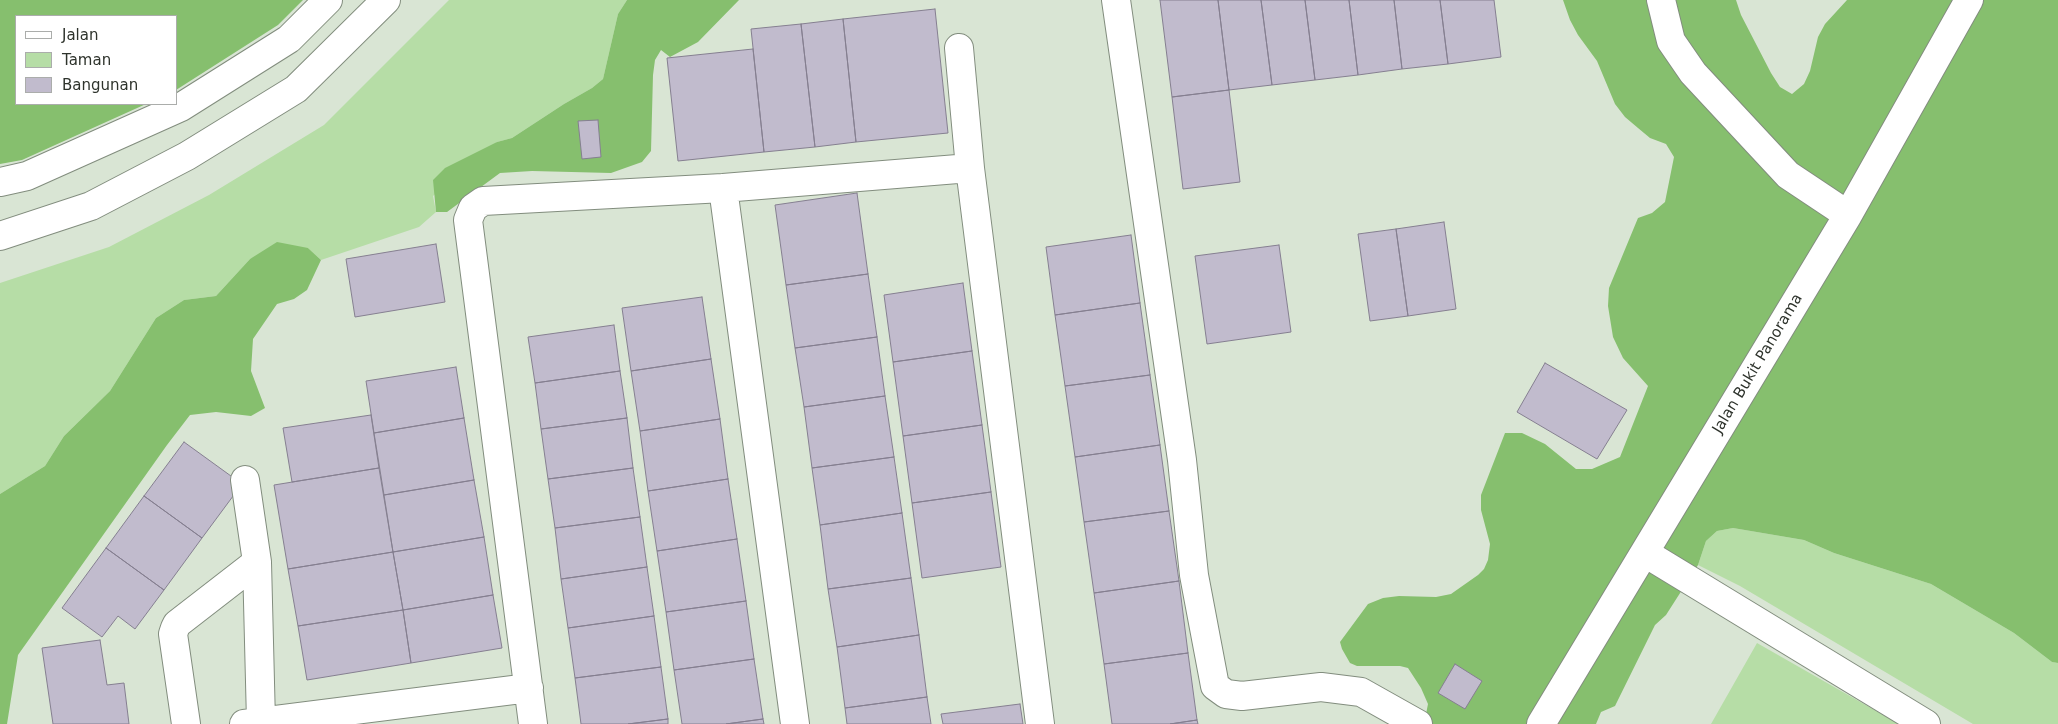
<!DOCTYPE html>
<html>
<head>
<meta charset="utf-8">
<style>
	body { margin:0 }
	#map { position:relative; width:2058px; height:724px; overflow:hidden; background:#d9e5d4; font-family:"DejaVu Sans",sans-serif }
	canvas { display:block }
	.legend { position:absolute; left:15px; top:15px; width:162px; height:90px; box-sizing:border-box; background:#fff; border:1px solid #abadab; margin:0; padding:6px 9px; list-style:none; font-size:15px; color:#2e332c }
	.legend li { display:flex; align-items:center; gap:10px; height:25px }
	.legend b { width:25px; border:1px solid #abadab }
</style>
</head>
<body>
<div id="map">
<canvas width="2058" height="724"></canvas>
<ul class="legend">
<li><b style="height:6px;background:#fff"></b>Jalan</li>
<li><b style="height:14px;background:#b6dda6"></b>Taman</li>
<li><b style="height:14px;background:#c1bbcd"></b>Bangunan</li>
</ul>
</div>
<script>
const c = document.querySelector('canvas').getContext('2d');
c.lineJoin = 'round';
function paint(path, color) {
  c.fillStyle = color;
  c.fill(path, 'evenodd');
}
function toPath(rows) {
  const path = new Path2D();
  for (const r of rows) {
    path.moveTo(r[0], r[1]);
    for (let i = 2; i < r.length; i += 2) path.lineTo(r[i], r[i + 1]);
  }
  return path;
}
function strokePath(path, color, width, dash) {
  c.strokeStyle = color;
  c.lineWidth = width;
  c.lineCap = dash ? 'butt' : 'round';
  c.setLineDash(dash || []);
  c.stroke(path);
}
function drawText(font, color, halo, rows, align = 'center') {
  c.font = font + ' "DejaVu Sans",sans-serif';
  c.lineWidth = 4.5;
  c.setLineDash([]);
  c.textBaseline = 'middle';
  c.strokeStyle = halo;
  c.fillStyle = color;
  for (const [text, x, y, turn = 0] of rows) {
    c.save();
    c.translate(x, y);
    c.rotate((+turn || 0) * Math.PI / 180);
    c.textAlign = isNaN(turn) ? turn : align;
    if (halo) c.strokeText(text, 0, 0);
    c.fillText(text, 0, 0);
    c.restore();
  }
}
const green = toPath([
	[449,0,627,0,618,14,603,79,592,88,564,104,512,138,497,142,433,196,436,212,419,227,321,260,308,248,250,259,216,296,184,300,156,318,110,391,64,436,45,466,0,494,0,283,109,247,209,195,324,125],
	[1733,528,1804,540,1834,553,1931,584,2014,633,2052,662,2058,663,2058,724,1973,724,1740,586,1698,565,1706,541,1717,531],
	[1757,643,1899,724,1711,724]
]);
const forest = toPath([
	[0,0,303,0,278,25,176,90,176,16,16,16,16,104,146,104,22,160,0,164],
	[627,0,739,0,698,42,670,57,661,50,655,60,653,75,651,151,642,162,611,173,532,171,500,173,447,212,436,212,433,180,445,168,497,142,512,138,564,104,592,88,603,79,618,14],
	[1563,0,1736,0,1741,15,1771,73,1780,87,1792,94,1804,84,1810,71,1818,37,1825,24,1847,0,2058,0,2058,663,2052,662,2014,633,1931,584,1834,553,1804,540,1733,528,1717,531,1706,541,1698,565,1666,615,1655,625,1615,706,1601,712,1596,724,1424,724,1428,704,1421,688,1408,668,1400,666,1357,666,1350,663,1342,649,1340,642,1368,604,1383,598,1399,596,1436,597,1451,594,1478,575,1484,569,1488,560,1490,544,1481,510,1481,495,1505,433,1522,433,1545,444,1576,469,1592,469,1620,457,1648,386,1623,358,1613,337,1608,306,1609,288,1638,218,1652,213,1665,202,1674,157,1666,144,1650,138,1638,128,1625,117,1615,104,1597,61,1578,35,1570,20],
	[277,242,308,248,321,260,307,290,294,299,277,304,253,339,251,371,265,408,251,416,216,412,190,415,167,445,18,655,7,724,0,724,0,494,45,466,64,436,110,391,156,318,184,300,216,296,250,259]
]);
const building = toPath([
	[1160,0,1218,0,1229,90,1172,97,1160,0],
	[1218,0,1261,0,1272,85,1229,90,1218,0],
	[1261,0,1305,0,1315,80,1272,85,1261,0],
	[1305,0,1349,0,1358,75,1315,80,1305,0],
	[1349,0,1394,0,1402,69,1358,75,1349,0],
	[1394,0,1440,0,1448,64,1402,69,1394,0],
	[1440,0,1494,0,1501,57,1448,64,1440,0],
	[935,9,948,133,856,142,843,19,935,9],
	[843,19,856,142,815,147,801,24,843,19],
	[801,24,815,147,764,152,751,29,801,24],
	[753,49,764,152,678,161,667,58,753,49],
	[1229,90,1240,182,1183,189,1172,97,1229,90],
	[598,120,601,157,582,159,578,121,598,120],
	[857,193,868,274,786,285,775,205,857,193],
	[1444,222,1456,309,1408,316,1396,229,1444,222],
	[1396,229,1408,316,1370,321,1358,234,1396,229],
	[1131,235,1140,303,1055,315,1046,247,1131,235],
	[436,244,445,302,355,317,346,259,436,244],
	[1279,245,1291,332,1207,344,1195,256,1279,245],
	[868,274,877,337,795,348,786,285,868,274],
	[963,283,972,351,893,362,884,295,963,283],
	[702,297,711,359,631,371,622,308,702,297],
	[1140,303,1150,375,1065,386,1055,315,1140,303],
	[614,325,620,371,535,383,528,337,614,325],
	[877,337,885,396,804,407,795,348,877,337],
	[972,351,982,425,903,436,893,362,972,351],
	[711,359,720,419,640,431,631,371,711,359],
	[1545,363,1627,410,1597,459,1517,412,1545,363],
	[456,367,464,418,374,433,366,381,456,367],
	[620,371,627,418,541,429,535,383,620,371],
	[1150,375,1160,445,1075,457,1065,386,1150,375],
	[885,396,894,457,812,468,804,407,885,396],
	[371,415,379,468,292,482,283,428,371,415],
	[464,418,474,480,384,495,374,433,464,418],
	[627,418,633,468,548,479,541,429,627,418],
	[720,419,728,479,648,491,640,431,720,419],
	[982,425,991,492,912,503,903,436,982,425],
	[184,442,242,484,202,538,144,496,184,442],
	[1160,445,1169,511,1084,522,1075,457,1160,445],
	[894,457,902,513,820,525,812,468,894,457],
	[379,468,393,552,288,569,274,485,379,468],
	[633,468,640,517,555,528,548,479,633,468],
	[728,479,737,539,657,551,648,491,728,479],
	[474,480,484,537,393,552,384,495,474,480],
	[991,492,1001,567,922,578,912,503,991,492],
	[144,496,202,538,164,590,106,548,144,496],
	[1169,511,1179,581,1094,593,1084,522,1169,511],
	[902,513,911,578,828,589,820,525,902,513],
	[640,517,647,567,561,579,555,528,640,517],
	[484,537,493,595,403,610,393,552,484,537],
	[737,539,746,601,666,612,657,551,737,539],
	[106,548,164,590,135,629,118,616,102,637,62,608,106,548],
	[393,552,403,610,298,626,288,569,393,552],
	[647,567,654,616,568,628,561,579,647,567],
	[911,578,919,635,837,647,828,589,911,578],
	[1179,581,1188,653,1104,664,1094,593,1179,581],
	[493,595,502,648,411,663,403,610,493,595],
	[746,601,754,659,674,670,666,612,746,601],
	[403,610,411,663,307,680,298,626,403,610],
	[654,616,661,667,575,678,568,628,654,616],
	[919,635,927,697,845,708,837,647,919,635],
	[100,640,107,685,124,683,129,724,53,724,42,648,100,640],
	[1188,653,1197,720,1170,724,1112,724,1104,664,1188,653],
	[754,659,763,719,726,724,682,724,674,670,754,659],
	[1455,664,1482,681,1465,709,1438,693,1455,664],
	[661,667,668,719,628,724,581,724,575,678,661,667],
	[927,697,931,724,847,724,845,708,927,697],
	[1020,704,1023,724,943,724,941,714,1020,704],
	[668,719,668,724,628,724,668,719],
	[763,719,764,724,726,724,763,719],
	[1197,720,1198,724,1170,724,1197,720]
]);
const minor = toPath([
	[1116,0,1182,460,1194,575,1215,686,1226,694,1242,696,1321,687,1361,692,1418,724],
	[1661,0,1671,41,1693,73,1788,175,1848,215],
	[959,48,970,168,1040,724],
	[723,188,795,724],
	[245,480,257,562,261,722],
	[1645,553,1926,724],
	[186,724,173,634,175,628,177,624,257,562],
	[244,724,529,688],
	[533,724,468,220,473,208,483,201,723,188,970,168],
	[1541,724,1848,215,1969,0]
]);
const highway = toPath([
	[0,182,27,176,181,107,289,39,328,0],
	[0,236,91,206,187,156,296,89,386,0]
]);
const streetNames = [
	["Jalan Bukit Panorama",1758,364,-59]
];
paint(green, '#b6dda6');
paint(forest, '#86bf6e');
paint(building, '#c1bbcd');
strokePath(building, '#857f90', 1);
strokePath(minor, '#828d7e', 30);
strokePath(highway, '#828d7e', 30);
strokePath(minor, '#fff', 28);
strokePath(highway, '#fff', 28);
drawText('15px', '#2e332c', '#fff', streetNames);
</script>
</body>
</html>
